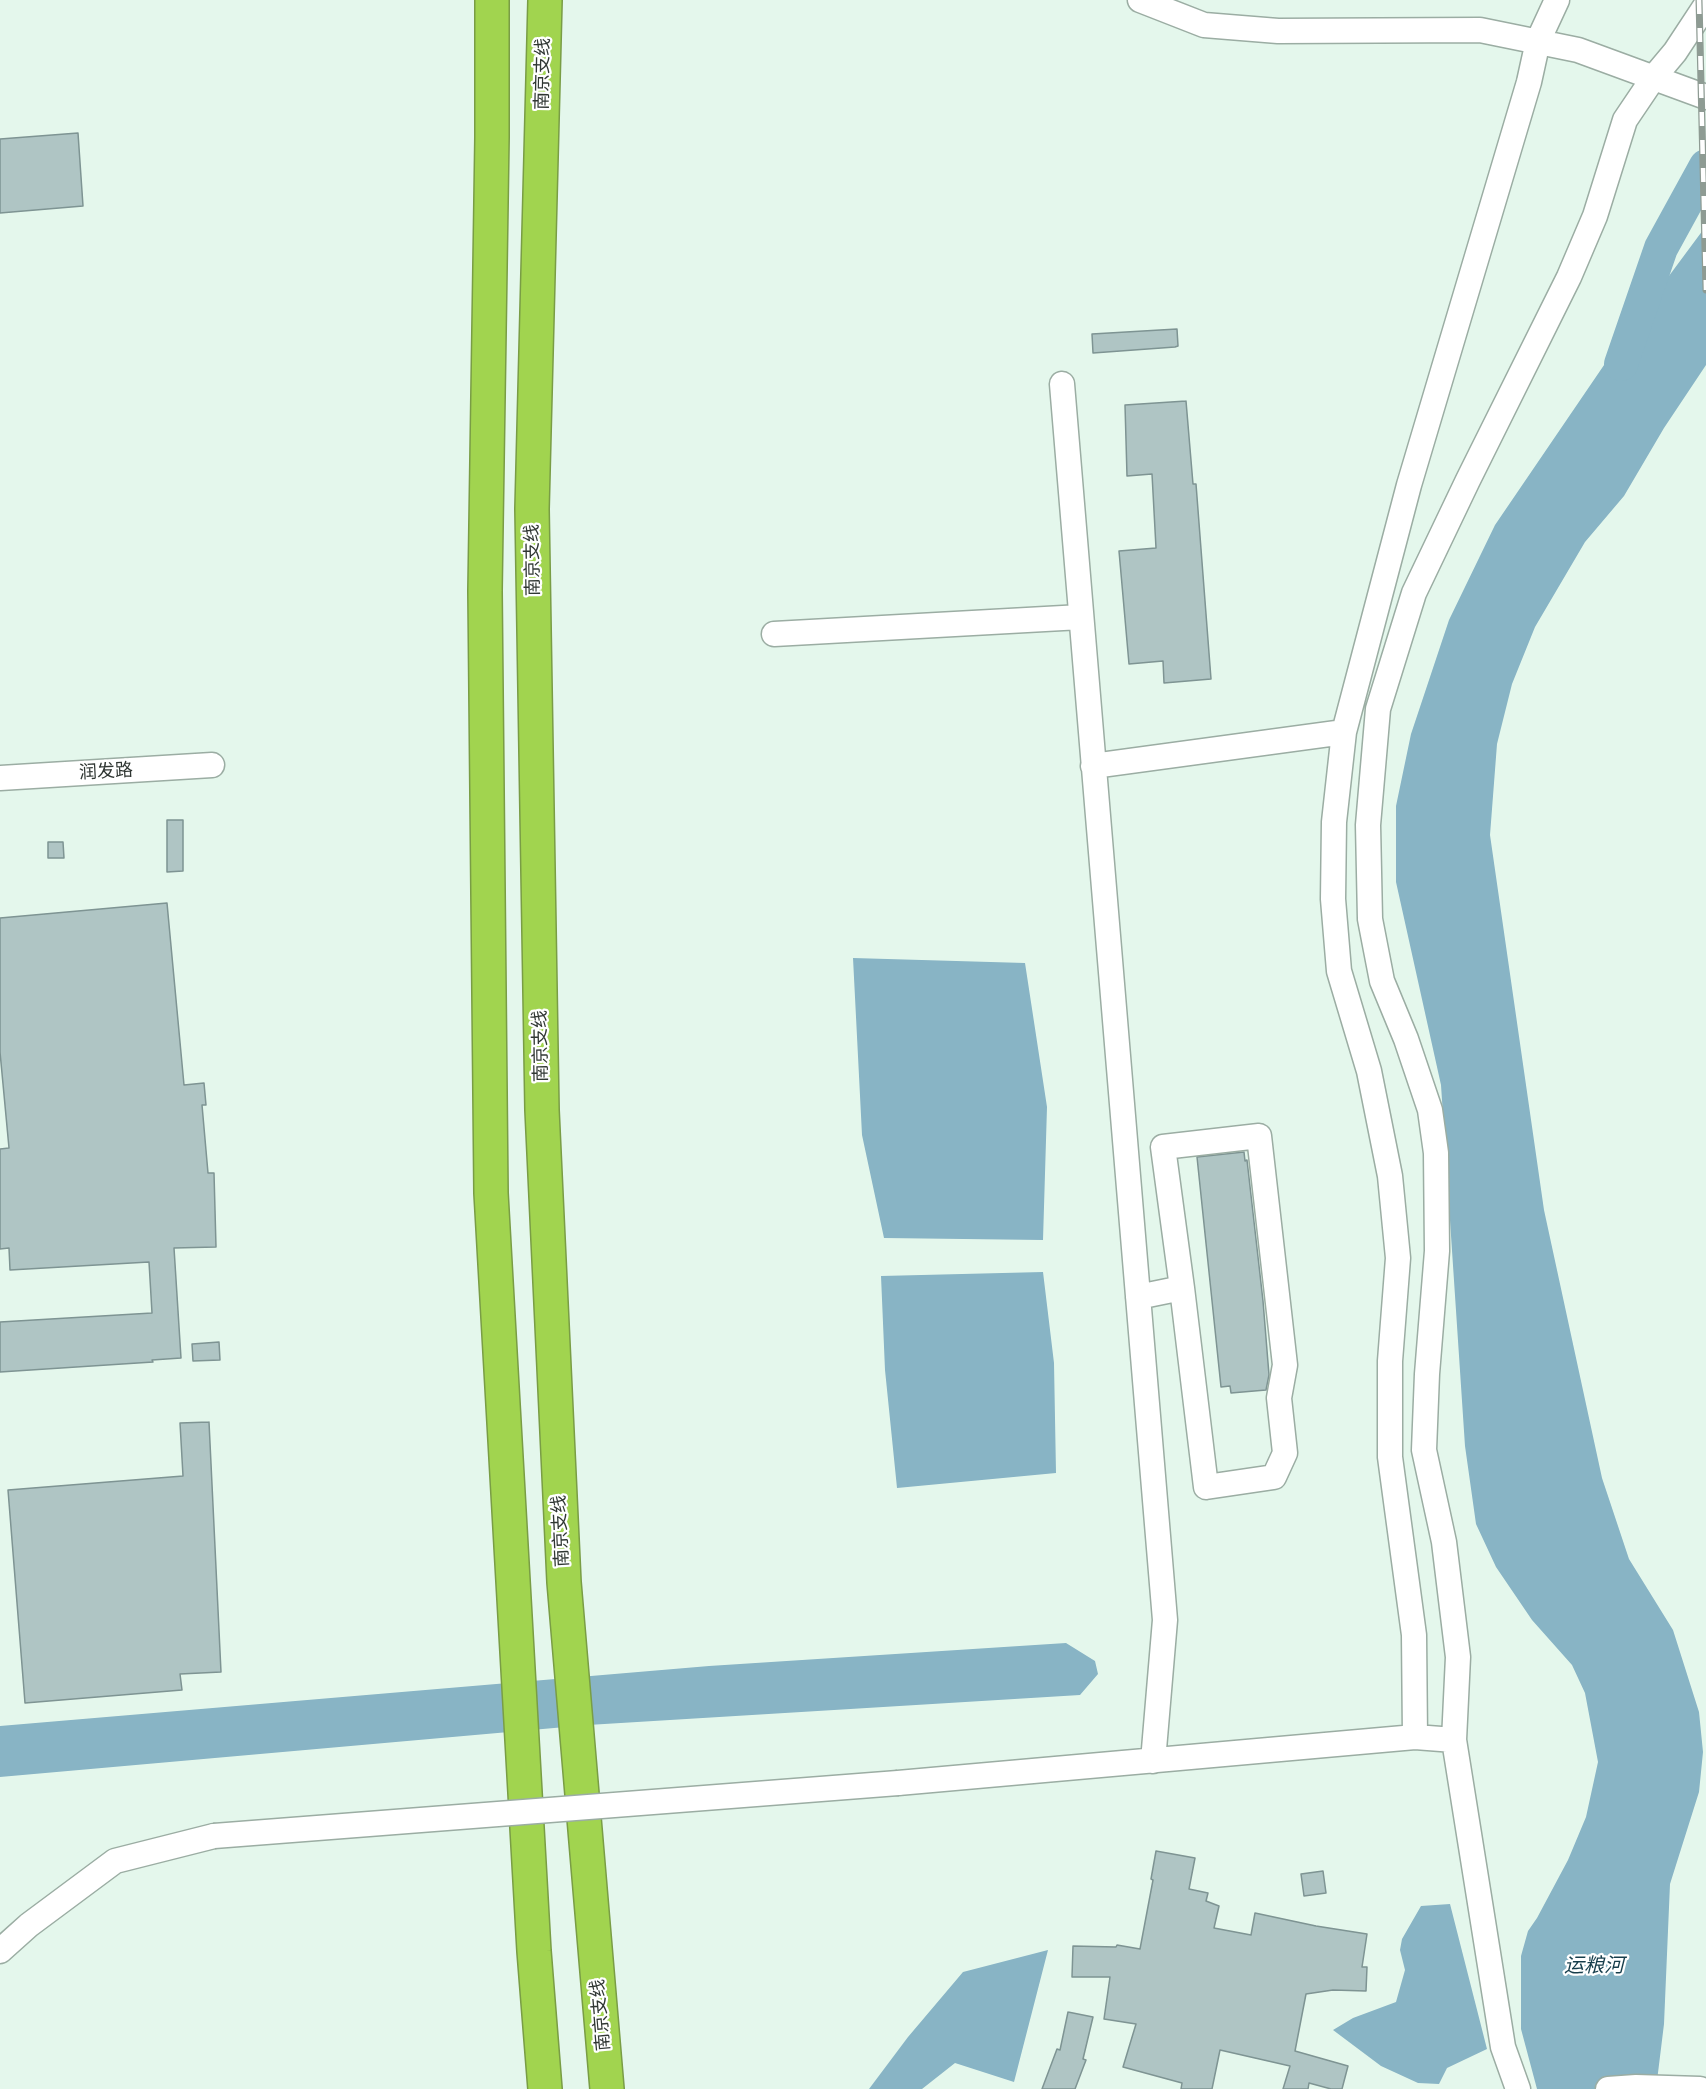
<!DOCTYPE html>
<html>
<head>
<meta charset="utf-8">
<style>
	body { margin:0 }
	canvas { display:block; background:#e4f7ec }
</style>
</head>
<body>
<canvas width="1706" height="2089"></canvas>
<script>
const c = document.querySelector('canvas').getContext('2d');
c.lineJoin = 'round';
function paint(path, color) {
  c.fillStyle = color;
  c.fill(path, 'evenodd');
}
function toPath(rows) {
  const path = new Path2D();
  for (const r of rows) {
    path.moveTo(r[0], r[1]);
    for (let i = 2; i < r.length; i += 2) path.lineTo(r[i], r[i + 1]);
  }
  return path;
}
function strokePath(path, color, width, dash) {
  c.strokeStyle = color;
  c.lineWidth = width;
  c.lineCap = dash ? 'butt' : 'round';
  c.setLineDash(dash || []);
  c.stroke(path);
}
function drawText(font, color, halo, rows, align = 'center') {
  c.font = font + ' "Libre Baskerville","Noto Sans SC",serif';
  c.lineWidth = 4.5;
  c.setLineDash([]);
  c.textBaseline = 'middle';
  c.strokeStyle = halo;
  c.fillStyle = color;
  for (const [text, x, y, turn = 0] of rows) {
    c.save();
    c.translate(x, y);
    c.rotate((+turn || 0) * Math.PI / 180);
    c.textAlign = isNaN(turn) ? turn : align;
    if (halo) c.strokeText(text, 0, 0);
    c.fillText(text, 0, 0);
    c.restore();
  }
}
const water = toPath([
	[1706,226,1706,365,1664,428,1624,496,1585,542,1535,627,1512,684,1497,744,1490,835,1544,1210,1602,1478,1629,1559,1673,1630,1699,1712,1703,1752,1699,1792,1670,1884,1664,2024,1656,2089,1537,2089,1521,2029,1521,1956,1528,1931,1537,1918,1568,1860,1586,1817,1598,1762,1585,1693,1572,1665,1532,1620,1496,1567,1476,1524,1465,1446,1441,1085,1396,882,1396,806,1411,734,1449,620,1495,525,1617,346],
	[853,958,1025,963,1047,1107,1043,1240,884,1238,862,1135],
	[1043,1272,1054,1363,1056,1473,897,1488,885,1370,881,1276],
	[1066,1643,1095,1661,1098,1674,1080,1695,588,1725,0,1777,0,1726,709,1666],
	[1450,1904,1487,2049,1447,2068,1439,2084,1418,2083,1381,2066,1333,2030,1353,2018,1396,2002,1405,1970,1400,1950,1402,1939,1421,1906],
	[1048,1950,1014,2082,955,2063,922,2089,869,2089,908,2037,963,1972]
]);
const river = toPath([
	[1621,364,1661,248,1706,166]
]);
const building = toPath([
	[78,133,83,206,0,213,0,139,78,133],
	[1177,329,1178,346,1175,347,1093,353,1092,334,1177,329],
	[1186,401,1193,484,1196,484,1211,679,1164,683,1163,661,1129,664,1119,551,1156,548,1152,474,1127,476,1125,405,1186,401],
	[167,820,183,820,183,871,167,872,167,820],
	[48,842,63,842,64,858,48,858,48,842],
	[167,903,184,1085,204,1083,206,1105,202,1105,208,1173,214,1173,216,1247,174,1248,181,1358,152,1360,153,1362,0,1372,0,1322,152,1313,149,1262,10,1270,9,1248,0,1249,0,1149,9,1148,0,1052,0,918,167,903],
	[1244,1152,1245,1161,1247,1160,1263,1301,1269,1375,1266,1390,1231,1393,1230,1386,1221,1387,1197,1157,1244,1152],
	[219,1342,220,1360,193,1361,192,1344,219,1342],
	[209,1422,221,1672,180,1674,182,1690,25,1703,8,1490,183,1476,180,1423,209,1422],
	[1156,1851,1195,1858,1189,1889,1208,1893,1206,1901,1219,1906,1214,1928,1251,1935,1255,1913,1316,1926,1367,1934,1362,1967,1367,1967,1366,1991,1333,1990,1306,1994,1295,2051,1348,2066,1342,2089,1331,2089,1309,2083,1308,2089,1283,2089,1290,2066,1220,2050,1212,2089,1181,2089,1182,2083,1123,2067,1136,2024,1104,2019,1110,1977,1072,1977,1073,1946,1116,1947,1117,1945,1140,1949,1153,1880,1151,1879,1156,1851],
	[1323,1871,1326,1893,1304,1896,1301,1874,1323,1871],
	[1068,2012,1093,2017,1083,2059,1086,2060,1075,2089,1042,2089,1057,2049,1060,2050,1068,2012]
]);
const minor = toPath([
	[1140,0,1204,25,1278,31,1480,30,1578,50,1706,97],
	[1062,384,1165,1620,1153,1761],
	[774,634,1081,617],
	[1093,766,1344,732],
	[0,778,212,765],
	[1138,1297,1182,1288,1206,1487,1274,1477,1285,1453,1279,1398,1285,1365,1259,1136,1163,1147,1182,1288],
	[1415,1737,1414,1635,1390,1457,1390,1361,1398,1258,1390,1176,1369,1071,1339,971,1333,899,1334,822,1344,732,1409,485,1529,82,1538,41,1557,0],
	[898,1783,1415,1737,1454,1740],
	[0,1951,29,1925,115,1861,214,1836],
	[1518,2089,1503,2047,1454,1740,1458,1657,1444,1542,1424,1450,1427,1374,1437,1251,1436,1153,1430,1110,1406,1039,1382,981,1370,919,1368,825,1378,709,1414,593,1468,480,1569,277,1595,216,1625,120,1654,77,1675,52,1706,5],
	[1608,2089,1636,2087,1700,2089]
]);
const highway = toPath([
	[492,0,492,137,485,591,491,1193,534,1951,545,2089],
	[545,0,532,509,542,1110,564,1582,607,2089]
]);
const rail = toPath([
	[1699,0,1706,290]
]);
const minorBridge = toPath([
	[214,1836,898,1783]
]);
const streetNames = [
	["南京支线",543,74,-89],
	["南京支线",533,560,-91],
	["润发路",106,772,-3],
	["南京支线",541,1046,-91],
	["南京支线",561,1531,-93],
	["南京支线",601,2015,-95]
];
const waterNames = [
	["运粮河",1594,1966]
];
paint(water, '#88b4c5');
strokePath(river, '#88b4c5', 34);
paint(building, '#afc5c4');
strokePath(building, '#7e9493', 1.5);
strokePath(minor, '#9bada3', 27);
strokePath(highway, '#799d45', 36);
strokePath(minor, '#fff', 24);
strokePath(highway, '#a1d44f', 33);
strokePath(rail, '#8e9b93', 7);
strokePath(rail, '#fff', 4.5, [14]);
strokePath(minorBridge, '#9bada3', 27, []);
strokePath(minorBridge, '#fff', 24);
drawText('18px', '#303733', '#fff', streetNames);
drawText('italic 20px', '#163d4b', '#fff', waterNames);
</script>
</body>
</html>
